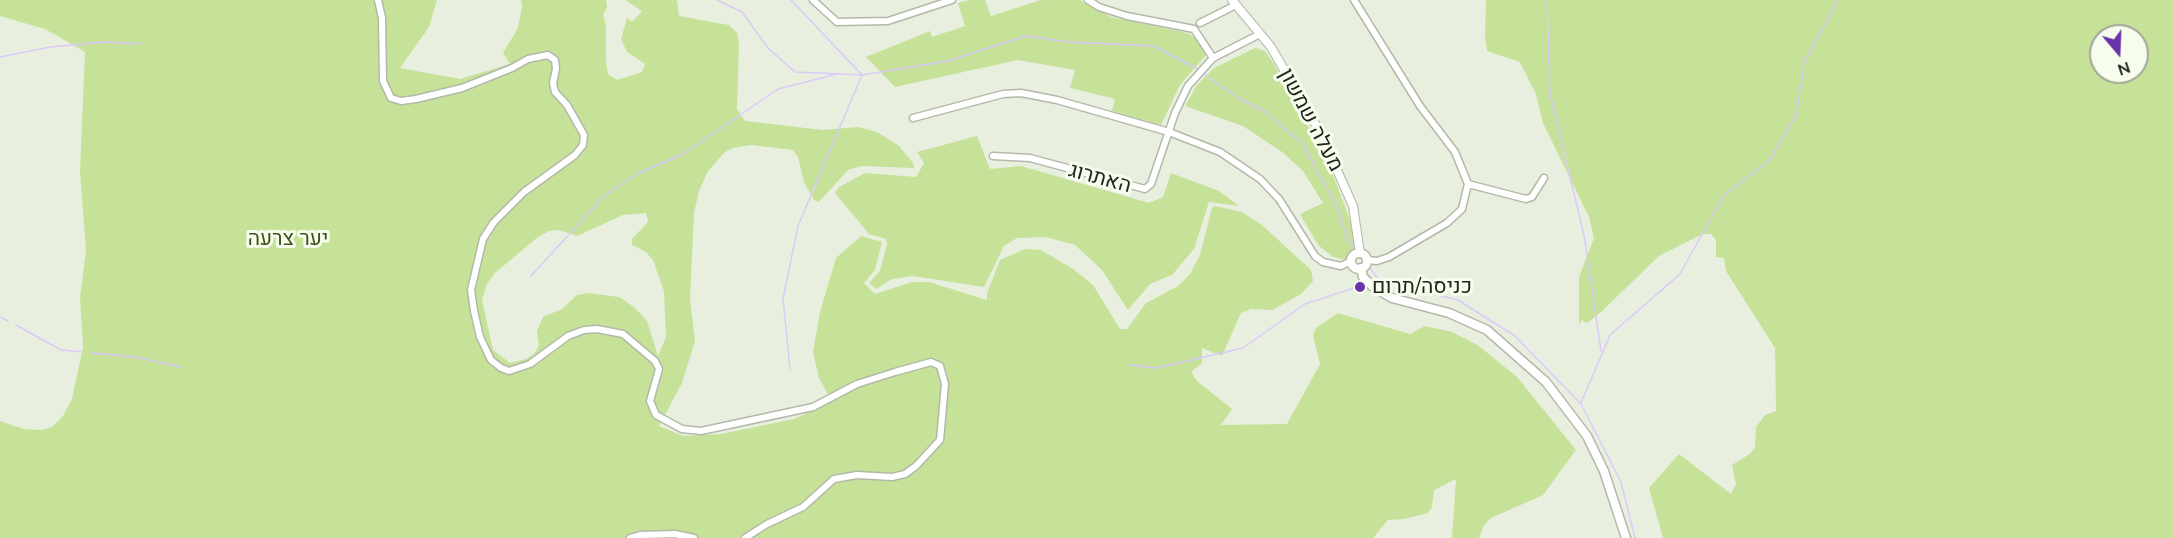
<!DOCTYPE html>
<html>
<head>
<meta charset="utf-8">
<style>
	body { margin:0 }
	#map { position:relative; width:2173px; height:538px; overflow:hidden; background:#e9efdf; font-family:Mulish,sans-serif }
	canvas { display:block }
	.north { position:absolute; left:2089px; top:24px; width:60px; height:60px; box-sizing:border-box; background:#f6fdec; border:2px solid #a1a699; border-radius:50%; rotate:161deg; font-size:16px; font-weight:700; line-height:24px; text-align:center; color:#21231d }
	.north::after { content:''; display:block; margin:auto; width:21px; height:27px; background:#6933aa; clip-path:polygon(50% 0,100% 100%,50% 72%,0 100%) }
</style>
</head>
<body>
<div id="map">
<canvas width="2173" height="538"></canvas>
<div class="north">N</div>
</div>
<script>
const c = document.querySelector('canvas').getContext('2d');
c.lineJoin = 'round';
function paint(path, color) {
  c.fillStyle = color;
  c.fill(path, 'evenodd');
}
function toPath(rows) {
  const path = new Path2D();
  for (const r of rows) {
    if (r.length === 3) {
      path.moveTo(r[0] + r[2], r[1]);
      path.arc(r[0], r[1], r[2], 0, 2 * Math.PI);
      continue;
    }
    path.moveTo(r[0], r[1]);
    for (let i = 2; i < r.length; i += 2) path.lineTo(r[i], r[i + 1]);
  }
  return path;
}
function strokePath(path, color, width, dash) {
  c.strokeStyle = color;
  c.lineWidth = width;
  c.lineCap = dash ? 'butt' : 'round';
  c.setLineDash(dash || []);
  c.stroke(path);
}
function drawText(font, color, halo, rows, align = 'center') {
  c.font = font + ' Mulish,Heebo,sans-serif';
  c.lineWidth = 6;
  c.setLineDash([]);
  c.textBaseline = 'middle';
  c.strokeStyle = halo;
  c.fillStyle = color;
  for (const [text, x, y, turn = 0] of rows) {
    c.save();
    c.translate(x, y);
    c.rotate((+turn || 0) * Math.PI / 180);
    c.textAlign = isNaN(turn) ? turn : align;
    if (halo) c.strokeText(text, 0, 0);
    c.fillText(text, 0, 0);
    c.restore();
  }
}
const green = toPath([
	[0,0,437,0,429,27,400,68,460,79,510,64,503,53,518,28,522,6,521,0,606,0,607,7,603,15,606,25,606,62,608,74,617,80,642,72,645,64,627,52,621,39,627,18,632,22,642,11,625,0,677,0,679,16,729,25,737,33,739,44,737,109,745,121,823,130,858,127,877,132,899,146,913,163,914,168,861,166,848,170,819,202,814,200,804,182,798,157,793,150,751,145,733,148,725,152,708,171,699,191,694,213,690,299,695,341,682,383,659,426,683,436,721,434,794,419,832,402,819,378,813,352,820,312,836,258,861,236,882,242,875,270,864,283,875,294,912,282,929,282,987,300,987,293,1000,260,1025,249,1041,250,1073,269,1093,285,1120,329,1127,329,1146,303,1178,286,1190,274,1200,255,1212,208,1215,206,1242,212,1262,225,1311,270,1313,281,1301,294,1272,310,1251,309,1241,313,1222,356,1202,348,1202,363,1191,372,1197,381,1232,409,1221,425,1287,424,1320,364,1313,335,1316,328,1338,313,1410,334,1425,326,1452,332,1479,346,1517,377,1576,450,1543,495,1491,518,1484,525,1479,538,1452,538,1456,479,1434,490,1432,507,1428,513,1404,519,1388,520,1373,538,0,538,0,421,24,429,41,430,52,427,63,416,72,399,83,347,80,298,86,250,80,171,85,52,45,29,0,16],
	[646,213,648,222,632,239,632,245,646,252,653,260,664,291,666,337,658,356,647,321,634,307,619,297,588,293,577,295,562,309,543,317,537,331,539,345,534,354,526,359,510,363,493,350,482,300,487,284,495,273,538,237,549,231,559,230,577,236,623,215],
	[969,0,985,0,991,16,1041,0,1080,0,1111,17,1187,33,1193,36,1207,54,1180,85,1161,125,1112,111,1115,99,1070,88,1075,70,1018,60,895,87,866,57,930,31,932,37,965,26,958,3],
	[1486,0,2173,0,2173,538,1663,538,1649,488,1679,454,1731,494,1736,484,1732,465,1750,454,1755,447,1756,427,1765,415,1776,411,1775,348,1726,271,1724,258,1716,257,1716,240,1711,234,1703,234,1659,256,1601,312,1587,323,1582,320,1579,325,1579,277,1594,238,1589,217,1543,123,1536,94,1520,62,1487,51,1485,37],
	[2101,36,2137,36,2137,72,2101,72],
	[1255,48,1265,51,1274,64,1329,165,1354,230,1357,247,1347,260,1333,257,1318,245,1300,214,1323,203,1303,171,1282,152,1243,126,1185,106,1197,85,1214,68],
	[977,136,990,169,1021,166,1149,203,1163,197,1171,173,1219,191,1239,206,1209,202,1194,249,1172,275,1150,284,1128,310,1102,270,1075,245,1046,237,1017,238,1004,246,984,287,913,276,892,279,876,289,869,283,880,271,887,244,886,239,869,234,835,193,839,187,865,173,916,177,924,163,917,152]
]);
const stream = toPath([
	[717,0,742,12,768,48,795,72,862,75,948,61,1026,36,1068,42,1154,46,1199,70],
	[1547,0,1550,94,1584,235,1601,351],
	[0,57,50,47,105,42,141,44],
	[1203,73,1238,98,1264,111,1303,144,1338,209,1347,239,1357,251],
	[1360,255,1379,280,1458,300,1515,336,1581,404,1621,482,1635,538],
	[531,276,604,196,637,174,683,154,778,89,837,74],
	[0,317,8,321],
	[16,325,61,350,83,352],
	[91,353,135,357,181,367],
	[1129,365,1157,368,1243,348,1305,304,1366,284],
	[790,369,783,299,798,226,862,75,791,0],
	[1581,403,1610,335,1680,274,1724,195,1769,161,1797,113,1804,63,1838,0]
]);
const minor = toPath([
	[378,0,382,18,383,81,391,98,401,101,416,99,462,88,512,68,528,59,548,55,555,60,556,69,553,83,555,92,567,105,584,135,583,145,575,155,524,192,494,222,483,239,471,290,474,311,480,337,491,360,501,368,509,371,530,364,568,336,584,330,597,329,623,334,655,361,659,369,650,401,656,415,682,429,701,431,813,407,857,384,895,372,931,362,940,366,945,384,940,440,916,466,905,474,892,477,857,475,834,479,803,507,767,524,745,538],
	[813,0,837,22,888,21,952,0],
	[1088,0,1099,7,1127,16,1194,29,1213,58],
	[1354,0,1420,106,1455,152,1468,184,1462,209,1447,223,1389,257,1377,261,1367,260],
	[1200,23,1236,5],
	[913,118,1003,94,1021,93,1057,100,1169,132,1220,152,1260,179,1279,199,1315,256,1323,262,1341,266,1351,261],
	[993,156,1030,158,1145,189,1151,184,1175,113,1188,86,1213,58,1260,34],
	[1468,184,1526,199,1532,197,1544,178],
	[630,538,640,535,675,534,694,538]
]);
const tertiary = toPath([
	[1232,0,1271,47,1321,134,1353,206,1360,253]
]);
const secondary = toPath([
	[1359,261,8],
	[1361,268,1363,277,1372,286,1392,298,1449,313,1487,330,1546,382,1587,436,1604,471,1626,538]
]);
const markers = [
	[1360,287,6,"#6933aa"]
];
const streetNames = [
	["מעלה שמשון",1311,120,62],
	["האתרוג",1100,178,15]
];
const parkNames = [
	["יער צרעה",288,239]
];
const poiNames = [
	["כניסה/תרום",1372,287]
];
paint(green, '#c6e298');
strokePath(stream, '#dacafa', 1.5);
strokePath(minor, '#b3b9aa', 9);
strokePath(tertiary, '#b3b9aa', 10);
strokePath(secondary, '#b3b9aa', 11);
strokePath(minor, '#fff', 6);
strokePath(tertiary, '#fff', 8);
strokePath(secondary, '#fff', 8);
for (const [x, y, r, color] of markers) {
  const dot = new Path2D();
  dot.arc(x, y, r, 0, 2 * Math.PI);
  c.fillStyle = color;
  c.fill(dot);
  strokePath(dot, '#f6fdec', 2);
}
drawText('21px', '#21231d', '#f6fdec', streetNames);
drawText('21px', '#405319', '#f6fdec', parkNames);
drawText('21px', '#21231d', '#f6fdec', poiNames, 'left');
</script>
</body>
</html>
